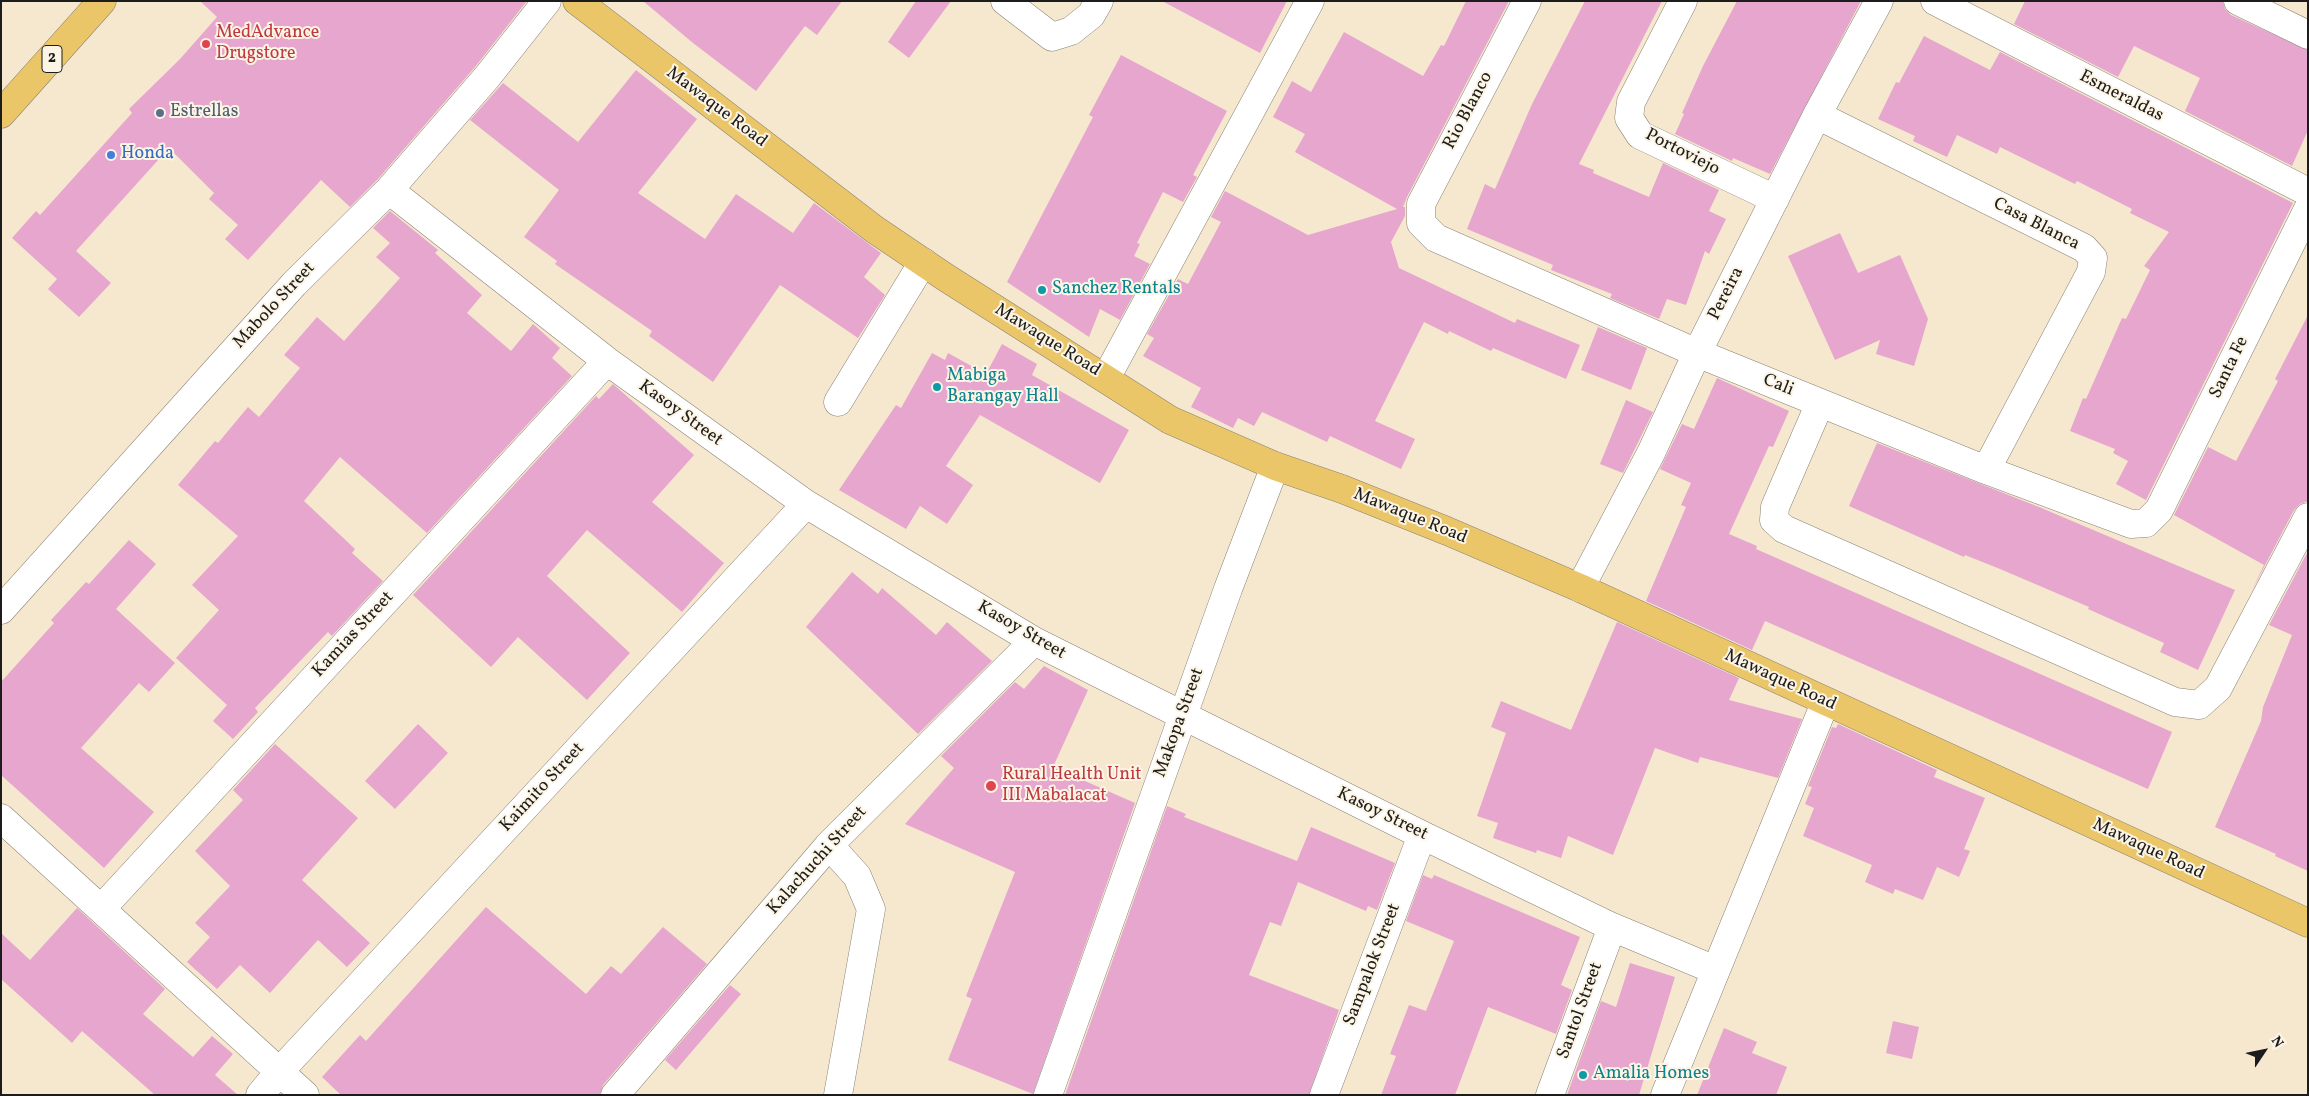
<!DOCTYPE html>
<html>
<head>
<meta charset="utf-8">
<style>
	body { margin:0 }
	#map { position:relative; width:2309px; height:1096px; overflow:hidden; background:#f6e8cf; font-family:Vollkorn,serif }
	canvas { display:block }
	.frame { position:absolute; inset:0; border:2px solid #1c1c1c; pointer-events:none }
	.north { position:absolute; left:2239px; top:1026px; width:50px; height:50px; -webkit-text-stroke:4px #fcf5e5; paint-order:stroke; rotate:56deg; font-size:14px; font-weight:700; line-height:20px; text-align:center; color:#1c1c1c }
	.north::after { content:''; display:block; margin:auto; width:18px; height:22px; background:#1c1c1c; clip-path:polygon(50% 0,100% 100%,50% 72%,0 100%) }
</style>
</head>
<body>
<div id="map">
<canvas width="2309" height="1096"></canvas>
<div class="frame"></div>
<div class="north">N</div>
</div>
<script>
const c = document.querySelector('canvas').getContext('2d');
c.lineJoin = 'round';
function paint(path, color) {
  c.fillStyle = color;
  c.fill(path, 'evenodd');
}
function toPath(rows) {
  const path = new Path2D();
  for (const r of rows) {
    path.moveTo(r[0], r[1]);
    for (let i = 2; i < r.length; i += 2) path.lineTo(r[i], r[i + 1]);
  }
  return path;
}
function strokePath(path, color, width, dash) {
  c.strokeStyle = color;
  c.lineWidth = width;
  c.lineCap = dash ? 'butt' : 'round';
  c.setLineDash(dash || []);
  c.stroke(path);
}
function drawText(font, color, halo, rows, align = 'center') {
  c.font = font + ' Vollkorn,serif';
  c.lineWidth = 4;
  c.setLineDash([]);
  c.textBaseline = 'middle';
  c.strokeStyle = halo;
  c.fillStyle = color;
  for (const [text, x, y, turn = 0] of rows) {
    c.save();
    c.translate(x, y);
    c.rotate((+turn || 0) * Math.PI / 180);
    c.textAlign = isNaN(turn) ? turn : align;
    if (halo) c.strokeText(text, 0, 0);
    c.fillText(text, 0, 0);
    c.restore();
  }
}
const building = toPath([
	[200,1,527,1,475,67,378,179,350,207,321,180,248,260,225,239,238,225,209,199,214,193,169,148,76,251,111,283,79,317,48,289,57,279,12,238,36,211,40,215,132,113,129,109,180,59,217,17],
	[643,1,842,1,817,35,805,26,756,91,693,43],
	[916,1,951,1,909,58,888,42],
	[1162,1,1287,1,1260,53],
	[1466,1,1509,1,1407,197,1403,207,1405,207,1405,216,1391,242,1399,268,1515,323,1517,319,1580,345,1566,379,1493,348,1491,351,1449,331,1448,334,1424,322,1375,421,1415,439,1401,469,1330,436,1327,442,1262,412,1254,426,1238,418,1233,428,1191,407,1201,388,1143,356,1154,338,1147,334,1178,279,1188,284,1221,222,1211,217,1225,191,1308,235,1397,209,1295,152,1305,134,1273,117,1292,81,1311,92,1344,32,1423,76,1441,45,1444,46],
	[1585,1,1662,1,1579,164,1594,170,1593,173,1649,197,1663,163,1719,190,1709,211,1726,219,1709,254,1705,251,1686,305,1667,299,1659,319,1610,298,1612,294,1551,270,1553,265,1467,229,1485,184,1495,189,1532,104],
	[1737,1,1861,1,1770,174,1733,158,1732,161,1675,134,1684,114,1682,113,1703,66],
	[2025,1,2223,1,2225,9,2231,15,2308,50,2308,130,2292,166,2185,111,2200,78,2134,46,2118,77,2014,24],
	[1924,36,1990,70,2000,52,2293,203,2146,500,2116,484,2128,461,2113,453,2115,449,2070,431,2083,398,2086,399,2122,318,2126,319,2150,270,2144,266,2169,232,2130,213,2132,209,2077,181,2075,184,2000,147,1997,154,1957,135,1947,157,1913,141,1915,136,1878,119,1896,82,1899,83],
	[1121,55,1227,111,1193,175,1197,177,1183,202,1163,192,1137,243,1140,244,1134,256,1150,264,1120,320,1100,309,1089,337,1007,282,1093,117,1089,115],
	[636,70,697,119,638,193,705,239,736,194,793,233,814,203,881,253,864,277,885,295,858,338,780,285,713,382,649,336,652,331,555,264,557,261,524,237,559,190,470,120,503,83,578,142],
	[390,211,438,250,435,253,482,295,467,313,511,351,533,324,560,348,552,358,572,376,427,533,340,457,304,501,355,549,352,553,383,581,332,636,328,632,255,708,258,712,233,739,213,721,227,705,176,658,219,610,192,585,238,536,178,485,215,441,218,443,248,407,259,417,300,368,284,355,317,317,344,341,400,278,376,257,390,243,373,228],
	[1840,233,1858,273,1900,255,1928,319,1914,366,1876,354,1880,340,1835,360,1788,256],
	[2308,315,2308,501,2300,504,2294,510,2252,590,2264,565,2174,515,2208,447,2236,461,2278,381,2275,379],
	[1598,327,1647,348,1631,390,1581,370],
	[1002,344,1037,364,1032,375,1129,430,1100,483,980,415,946,466,973,485,947,524,920,506,906,529,839,490,896,405,901,408,932,353,945,360,948,353,986,374],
	[1717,378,1789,411,1773,447,1769,446,1729,534,1757,546,1756,549,2172,732,2148,789,1765,621,1752,650,1646,601,1686,507,1681,505,1691,483,1660,469,1682,424,1694,429],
	[613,384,694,455,652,502,724,563,682,612,587,530,547,576,630,653,587,700,518,637,491,667,413,595,596,396,599,399],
	[1626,400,1653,412,1623,473,1600,464],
	[1877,443,2039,507,2235,590,2198,670,2160,652,2164,643,2088,609,2089,607,2000,569,1965,555,1964,557,1849,506],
	[129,540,156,564,116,609,175,663,149,692,139,683,81,748,154,812,104,868,1,775,1,682,54,623,51,620,86,582,89,584],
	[2308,551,2308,871,2275,856,2276,854,2215,827,2261,721,2263,707,2292,635,2269,625],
	[852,572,878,594,882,588,936,635,947,622,992,661,918,734,806,627],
	[1617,622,1739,678,1729,700,1802,719,1778,778,1700,757,1698,763,1655,748,1613,855,1568,836,1561,858,1537,850,1536,853,1493,838,1498,823,1477,816,1506,733,1491,727,1501,701,1571,730],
	[1044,666,1088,690,1053,767,1135,803,1033,1094,948,1060,972,999,966,996,1015,872,905,824,954,768,941,756,1015,682,1024,689],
	[418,724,448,753,395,809,365,781],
	[1838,724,1937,770,1934,777,1985,798,1964,849,1970,851,1959,877,1937,867,1923,900,1895,889,1893,894,1865,882,1872,865,1803,836,1814,808,1805,804,1812,787,1808,786,1832,727,1836,728],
	[275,744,358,818,302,880,370,943,347,967,318,940,270,993,240,965,217,989,187,962,210,937,195,923,230,886,195,851,243,800,233,790],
	[1167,806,1186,814,1184,817,1297,861,1311,827,1395,863,1377,910,1368,906,1366,911,1298,882,1281,926,1270,922,1249,975,1339,1010,1309,1095,1065,1095],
	[1423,875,1432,879,1434,875,1580,937,1561,985,1572,990,1556,1034,1488,1007,1455,1095,1381,1095,1396,1056,1390,1054,1409,1005,1426,1011,1454,941,1406,921],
	[486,907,586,994,611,966,621,974,663,927,707,964,603,1085,600,1095,341,1095,322,1077,360,1035,366,1041],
	[77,908,165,989,143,1014,193,1057,212,1036,233,1054,215,1075,238,1095,155,1095,82,1031,72,1043,1,979,1,933,30,960],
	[1630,963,1675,977,1639,1095,1567,1095,1601,1001,1616,1007],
	[730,985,741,994,676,1070,665,1060],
	[1893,1021,1919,1027,1912,1059,1886,1053],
	[1724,1028,1757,1042,1752,1053,1787,1067,1776,1095,1697,1095]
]);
const minor = toPath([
	[1005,1,1052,37,1071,31,1091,15,1099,1],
	[1527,1,1421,204,1421,223,1436,238,1697,353,1986,470,2131,524,2146,523,2159,510,2308,209],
	[1683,1,1631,102,1629,118,1640,135,1775,199],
	[1935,1,2308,192],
	[2238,1,2308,35],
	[1817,115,2084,248,2093,258,2091,272,1986,470],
	[389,190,607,361,806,504,1034,641,1422,835,1612,927,1715,970],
	[1106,378,1310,1],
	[838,402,923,262],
	[1820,403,1775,507,1774,520,1784,529,2175,702,2199,705,2218,688,2308,517],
	[1580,588,1651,453,1697,353,1817,115,1879,1],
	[1,610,294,284,389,190,487,77,547,1],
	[1,818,305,1095],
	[829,845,857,876,871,909,838,1095],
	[101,909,607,361],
	[260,1095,279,1072,806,504],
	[615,1095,829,845,1034,641],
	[1048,1095,1228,589,1275,466],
	[1324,1095,1422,835],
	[1550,1095,1612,927],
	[1665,1095,1825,703]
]);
const major = toPath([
	[577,1,874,229,945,277,1170,420,1275,466,1342,489,1447,531,1580,588,2308,923]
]);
const highway = toPath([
	[1,114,102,1]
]);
const markers = [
	[206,44,5,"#e0444e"],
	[160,113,5,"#5c6f8a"],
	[111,155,5,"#3f7fe0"],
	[1042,290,5,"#0f9aa8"],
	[937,387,5,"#0f9aa8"],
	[991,786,6,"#e0444e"],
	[1583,1075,5,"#0f9aa8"]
];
const shields = [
	[52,59,20]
];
const shieldNames = [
	["2",52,59]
];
const healthNames = [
	["MedAdvance",216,34],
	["Drugstore",216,55],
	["Rural Health Unit",1002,776],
	["III Mabalacat",1002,797]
];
const streetNames = [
	["Esmeraldas",2121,97,27],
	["Mawaque Road",716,108,37],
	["Rio Blanco",1469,111,-62],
	["Portoviejo",1682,153,27],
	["Casa Blanca",2036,225,27],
	["Pereira",1727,294,-63],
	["Mabolo Street",275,306,-47],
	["Mawaque Road",1047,341,32],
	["Santa Fe",2230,368,-64],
	["Cali",1778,386,22],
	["Kasoy Street",680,414,36],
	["Mawaque Road",1410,517,22],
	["Kasoy Street",1021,631,30],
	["Kamias Street",354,635,-47],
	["Mawaque Road",1780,681,25],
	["Makopa Street",1180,723,-70],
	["Kaimito Street",543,788,-47],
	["Kasoy Street",1382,815,26],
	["Mawaque Road",2148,850,25],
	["Kalachuchi Street",818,861,-48],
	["Sampalok Street",1373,965,-69],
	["Santol Street",1581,1011,-70]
];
const serviceNames = [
	["Estrellas",170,113]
];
const shopNames = [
	["Honda",121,155]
];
const cultureNames = [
	["Sanchez Rentals",1052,290],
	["Mabiga",947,377],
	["Barangay Hall",947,398],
	["Amalia Homes",1593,1075]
];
paint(building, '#e6a6ce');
strokePath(minor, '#898276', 29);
strokePath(major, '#898276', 29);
strokePath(highway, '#898276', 29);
strokePath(minor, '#fff', 28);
strokePath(major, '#ebc669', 28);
strokePath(highway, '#ebc669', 28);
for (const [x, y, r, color] of markers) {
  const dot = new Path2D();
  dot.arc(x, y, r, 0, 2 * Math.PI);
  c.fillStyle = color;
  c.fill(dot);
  strokePath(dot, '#fcf5e5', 2);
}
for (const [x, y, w] of shields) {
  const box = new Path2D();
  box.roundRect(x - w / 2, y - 13.5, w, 27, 4);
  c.fillStyle = '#fcf5e5';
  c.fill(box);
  strokePath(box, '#1c1c1c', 1);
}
drawText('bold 16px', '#1c1c1c', null, shieldNames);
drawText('18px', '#be3a42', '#fcf5e5', healthNames, 'left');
drawText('18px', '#1c1c1c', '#fcf5e5', streetNames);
drawText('18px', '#4e5e75', '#fcf5e5', serviceNames, 'left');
drawText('18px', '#366cbe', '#fcf5e5', shopNames, 'left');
drawText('18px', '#0d838f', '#fcf5e5', cultureNames, 'left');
</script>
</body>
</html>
